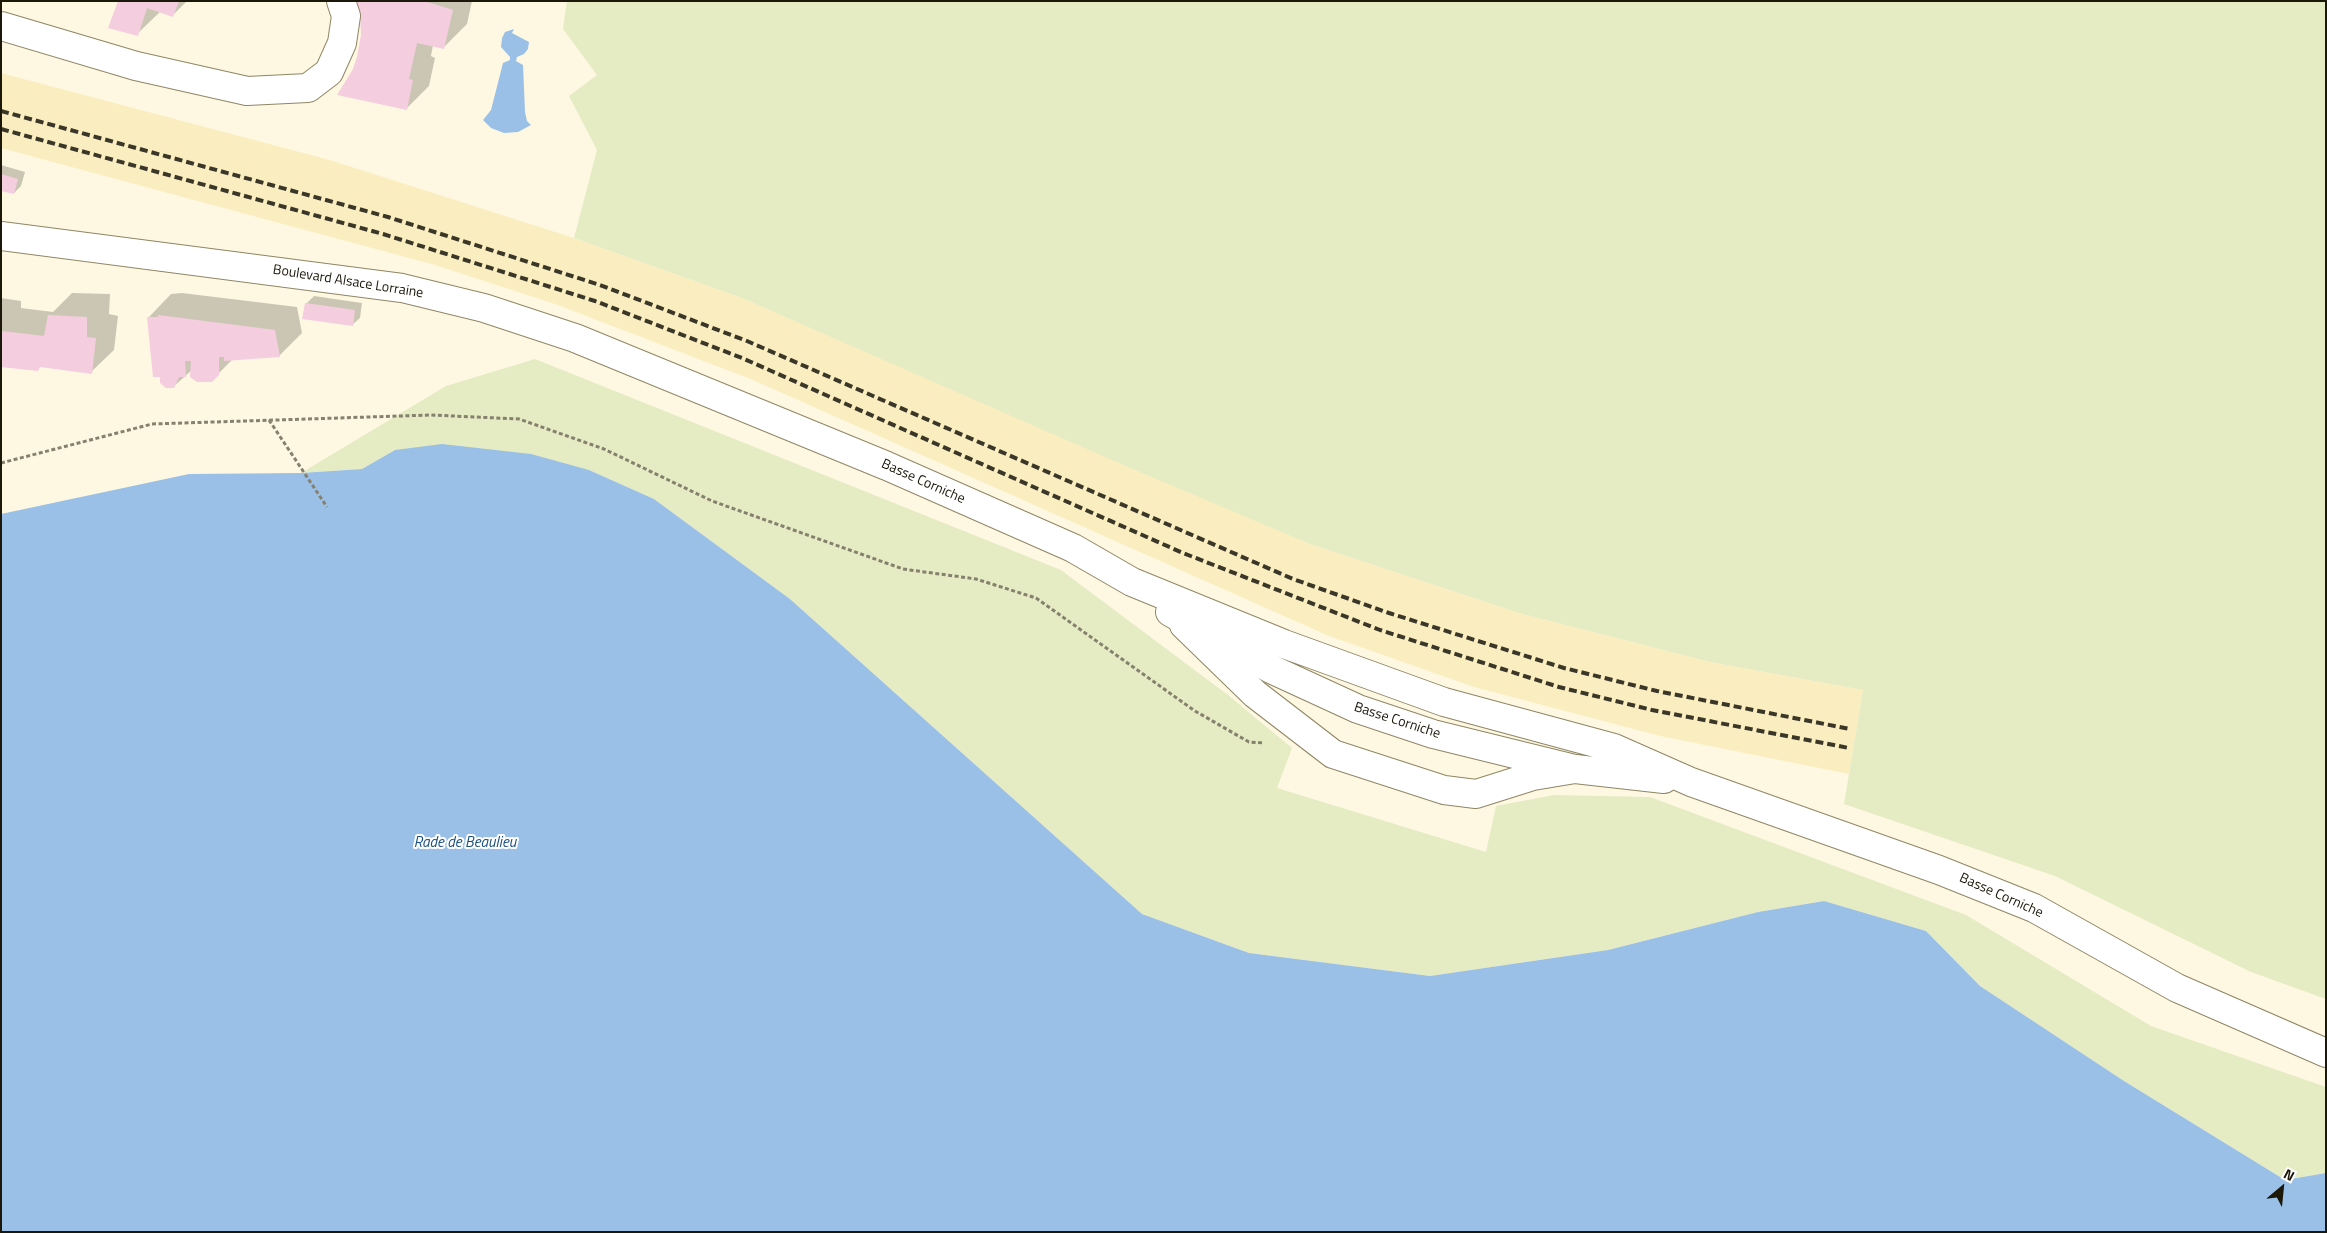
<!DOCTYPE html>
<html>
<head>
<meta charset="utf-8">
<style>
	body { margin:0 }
	#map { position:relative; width:2327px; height:1233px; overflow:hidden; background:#fef8e2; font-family:"Titillium Web",sans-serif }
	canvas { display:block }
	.frame { position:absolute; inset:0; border:2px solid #1b1709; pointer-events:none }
	.north { position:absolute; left:2257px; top:1163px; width:50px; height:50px; -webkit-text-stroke:4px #fff; paint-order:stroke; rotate:28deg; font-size:14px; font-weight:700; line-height:20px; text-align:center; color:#1b1709 }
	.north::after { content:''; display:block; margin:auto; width:18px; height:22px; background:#1b1709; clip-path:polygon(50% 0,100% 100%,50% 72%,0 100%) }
</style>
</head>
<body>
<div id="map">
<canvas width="2327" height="1233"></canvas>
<div class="frame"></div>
<div class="north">N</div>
</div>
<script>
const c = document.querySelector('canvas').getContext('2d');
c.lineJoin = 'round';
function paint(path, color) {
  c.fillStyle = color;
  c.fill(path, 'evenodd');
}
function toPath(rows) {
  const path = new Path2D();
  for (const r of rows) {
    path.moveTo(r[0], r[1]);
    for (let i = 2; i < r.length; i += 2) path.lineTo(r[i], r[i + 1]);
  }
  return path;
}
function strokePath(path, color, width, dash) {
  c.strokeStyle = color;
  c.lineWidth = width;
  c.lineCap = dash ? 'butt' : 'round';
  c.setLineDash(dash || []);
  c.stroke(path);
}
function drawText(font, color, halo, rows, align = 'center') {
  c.font = font + ' "Titillium Web",sans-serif';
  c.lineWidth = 4;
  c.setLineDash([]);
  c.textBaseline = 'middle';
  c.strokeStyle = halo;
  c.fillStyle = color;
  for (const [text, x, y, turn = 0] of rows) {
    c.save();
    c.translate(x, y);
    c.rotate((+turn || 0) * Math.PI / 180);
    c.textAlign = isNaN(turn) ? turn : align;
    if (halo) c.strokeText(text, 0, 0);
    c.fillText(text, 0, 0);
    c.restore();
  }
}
const built = toPath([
	[1,73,330,160,574,238,742,298,1310,544,1519,613,1710,662,1863,690,1849,774,1660,736,1474,687,1329,636,753,380,555,304,435,265,1,148]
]);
const green = toPath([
	[567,1,2326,1,2326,999,2251,972,2055,876,1844,804,1863,690,1710,662,1519,613,1310,544,1121,464,742,298,574,238,597,150,569,96,597,75,563,29],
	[535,359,1061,570,1228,695,1292,748,1277,788,1486,852,1496,806,1554,795,1650,797,1966,915,2151,1026,2326,1087,2326,1173,2285,1180,2124,1081,1980,986,1926,931,1824,901,1758,912,1608,950,1430,976,1249,953,1142,914,790,599,654,499,589,470,395,450,362,469,301,473,446,386]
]);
const water = toPath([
	[514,29,512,33,529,42,528,49,524,54,517,57,516,61,523,65,525,112,527,121,531,125,518,132,504,133,491,128,483,120,491,110,503,63,510,60,510,57,501,47,502,38,505,32],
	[442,444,531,454,589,470,654,499,790,599,1142,914,1249,953,1430,976,1608,950,1758,912,1824,901,1926,931,1980,986,2124,1081,2285,1180,2326,1173,2326,1232,1,1232,1,514,189,474,301,473,362,469,395,450]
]);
const shadow = toPath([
	[119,1,187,1,173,15,161,11,137,34],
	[357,1,472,1,467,24,444,47,433,45,431,56,435,58,429,86,406,109,355,70,363,35,361,13],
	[1,165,25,172,21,186,14,193,1,190],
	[72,293,110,294,109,314,118,316,114,350,91,372,41,366,37,370,1,366,1,298,21,301,21,308,53,312],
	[182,293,297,307,302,333,279,356,233,359,211,381,192,370,173,387,149,317,171,294],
	[314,296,362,303,360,318,352,325,306,304]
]);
const building = toPath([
	[118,1,179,1,173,17,147,8,138,36,108,28],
	[356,1,424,1,453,10,444,49,417,43,409,79,413,80,407,110,337,95,353,69,357,57,361,35,360,13],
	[1,174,18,179,14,194,1,191],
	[305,303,355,310,353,326,302,319],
	[48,315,87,317,87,337,96,338,92,374,40,367,38,371,1,367,1,331,44,336],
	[158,315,275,330,280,357,224,361,224,357,219,357,219,375,212,382,197,382,190,377,191,361,185,361,186,377,179,377,174,388,166,388,160,383,160,377,153,377,147,317,158,317]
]);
const path = toPath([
	[269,420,327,507],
	[1,463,152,424,431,415,519,419,604,449,712,501,903,569,976,579,1036,598,1195,711,1249,742,1264,743]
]);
const minor = toPath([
	[1,26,136,66,247,91,308,88,329,72,342,43,346,16,341,1],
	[1184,625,1255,694,1333,754,1444,790,1476,794,1533,776,1575,769]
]);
const major = toPath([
	[1,236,402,288,484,308,575,338,887,466,1073,548,1132,582,1284,644,1444,702,1614,748,1691,782,1939,870,2034,908,2177,988,2326,1053],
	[1170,612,1271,669,1358,709,1433,734,1575,769,1664,779]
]);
const rail = toPath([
	[1,111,388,217,600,285,747,341,1293,579,1389,613,1564,668,1657,691,1850,729],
	[1,129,383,234,595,301,742,358,1183,553,1380,630,1559,687,1652,710,1849,748]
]);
const streetNames = [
	["Boulevard Alsace Lorraine",348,282,9],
	["Basse Corniche",923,482,24],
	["Basse Corniche",1397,721,18],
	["Basse Corniche",2001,896,24]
];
const waterNames = [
	["Rade de Beaulieu",465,843]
];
paint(built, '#faeec1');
paint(green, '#e5ebc3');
paint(water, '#9ac0e7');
paint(shadow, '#0003');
paint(building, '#f4cdde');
strokePath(minor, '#8f8664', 30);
strokePath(major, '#8f8664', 30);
strokePath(path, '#86816f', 3, [4, 2.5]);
strokePath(minor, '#fff', 28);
strokePath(major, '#fff', 28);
strokePath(rail, '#3b3728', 4, [8, 4]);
drawText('14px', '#1b1709', '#fff', streetNames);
drawText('italic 15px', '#184f80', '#fff', waterNames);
</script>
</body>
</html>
